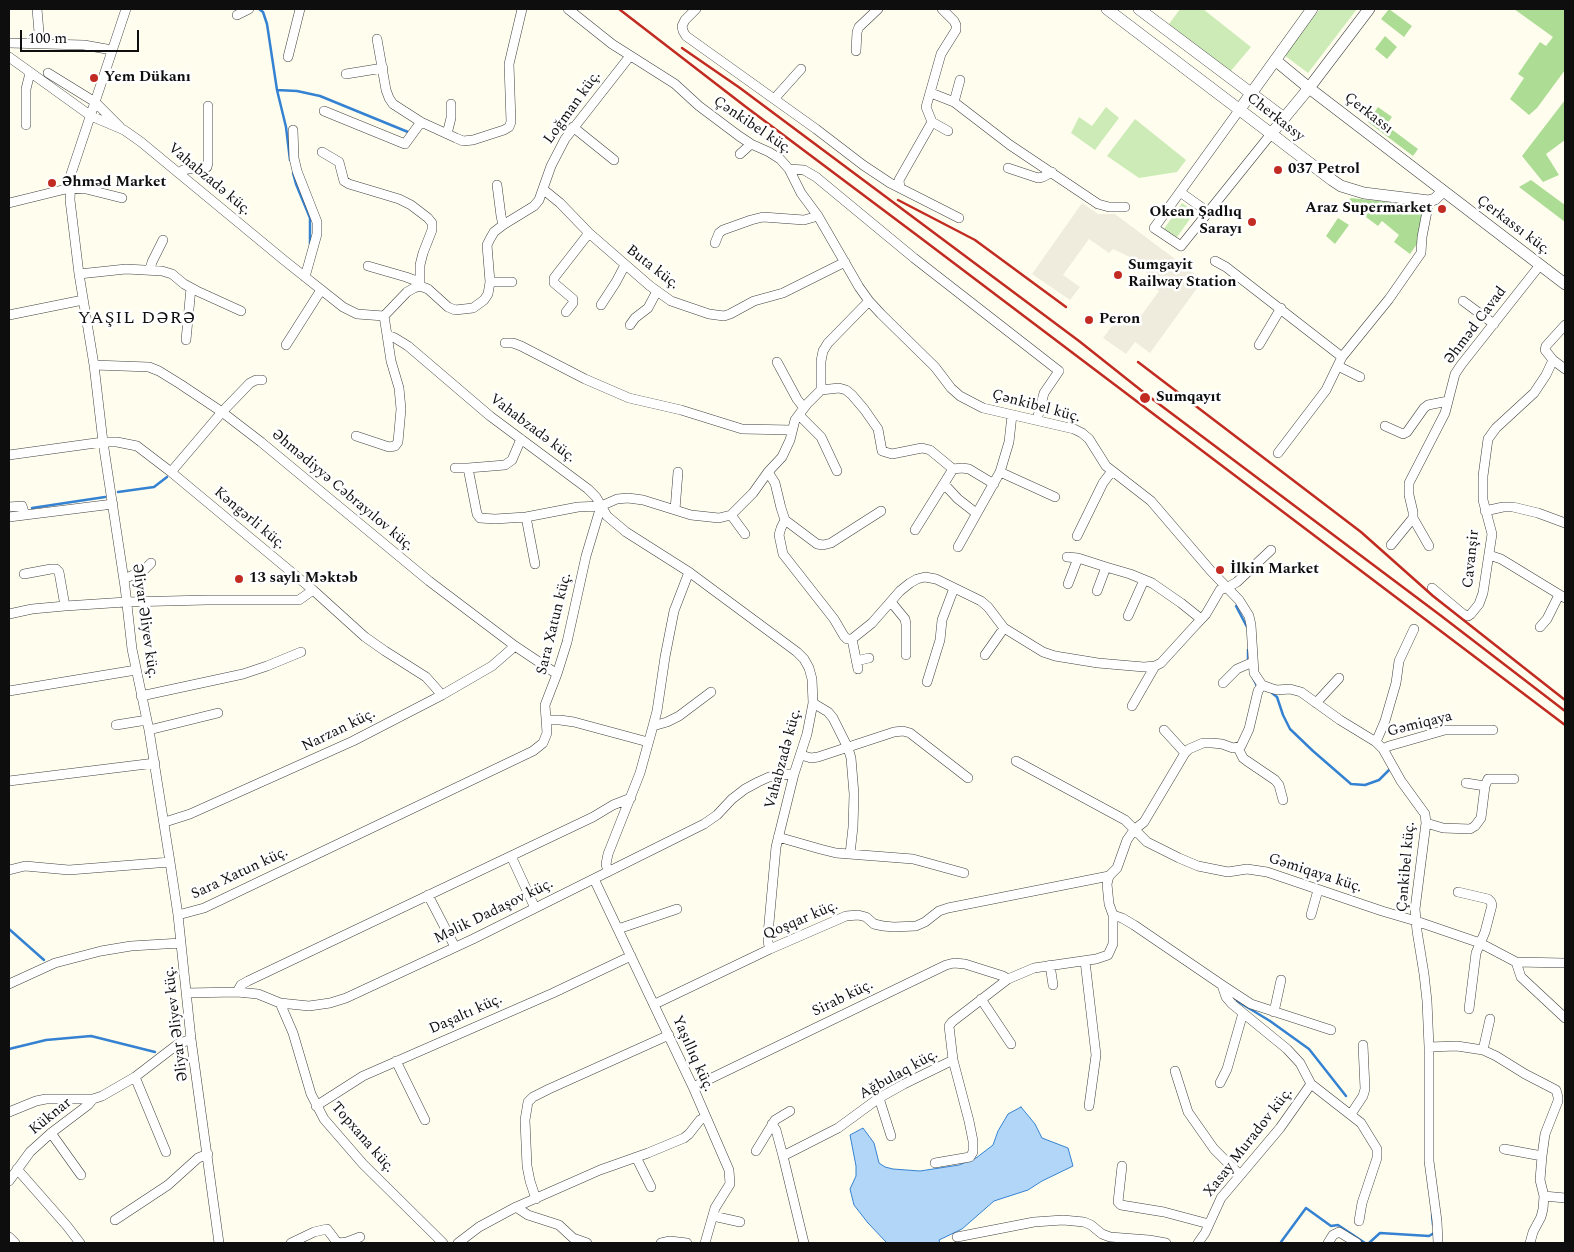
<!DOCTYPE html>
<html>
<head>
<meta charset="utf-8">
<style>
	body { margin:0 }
	#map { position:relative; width:1574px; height:1252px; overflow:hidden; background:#fffeee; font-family:Spectral,serif }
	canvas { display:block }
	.frame { position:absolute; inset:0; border:10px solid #0e0e0e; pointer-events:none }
	.scale { position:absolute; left:20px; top:30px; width:119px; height:22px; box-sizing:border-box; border:2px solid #0e0e0e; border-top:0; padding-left:6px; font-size:15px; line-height:18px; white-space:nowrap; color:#0e0e0e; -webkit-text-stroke:4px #fff; paint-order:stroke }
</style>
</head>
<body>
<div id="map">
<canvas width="1574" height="1252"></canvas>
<div class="frame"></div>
<div class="scale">100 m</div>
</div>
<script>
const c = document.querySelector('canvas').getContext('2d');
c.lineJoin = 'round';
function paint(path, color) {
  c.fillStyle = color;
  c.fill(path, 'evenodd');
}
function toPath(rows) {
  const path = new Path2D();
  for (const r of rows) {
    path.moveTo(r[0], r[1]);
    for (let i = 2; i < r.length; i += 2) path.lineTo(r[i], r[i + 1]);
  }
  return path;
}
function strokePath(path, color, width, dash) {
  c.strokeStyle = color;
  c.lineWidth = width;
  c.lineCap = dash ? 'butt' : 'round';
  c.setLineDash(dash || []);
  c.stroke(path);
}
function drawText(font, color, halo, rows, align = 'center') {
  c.font = font + ' Spectral,serif';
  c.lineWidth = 5;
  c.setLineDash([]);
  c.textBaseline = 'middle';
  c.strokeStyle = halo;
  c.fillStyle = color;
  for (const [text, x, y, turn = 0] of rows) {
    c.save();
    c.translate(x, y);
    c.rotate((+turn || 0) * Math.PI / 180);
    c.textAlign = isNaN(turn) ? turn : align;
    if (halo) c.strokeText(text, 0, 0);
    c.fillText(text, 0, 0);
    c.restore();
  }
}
const green = toPath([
	[1180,9,1203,9,1251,47,1230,72,1169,24],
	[1320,9,1357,9,1308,73,1284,55],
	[1106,107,1119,118,1095,150,1071,133,1079,117,1092,126],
	[1135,119,1186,160,1177,172,1139,178,1107,156],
	[1182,203,1195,212,1177,237,1164,229]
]);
const forest = toPath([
	[1389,9,1412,26,1404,37,1381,19],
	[1514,9,1565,9,1565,70,1537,108,1529,115,1510,99,1524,78,1518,74,1540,42,1546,46,1553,37],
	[1385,36,1397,47,1387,59,1375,49],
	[1565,100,1564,124,1565,140,1546,154,1559,175,1543,182,1522,156],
	[1378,107,1392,117,1386,125,1418,149,1413,156,1368,122],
	[1531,180,1565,205,1565,222,1519,187],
	[1351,198,1423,206,1419,241,1410,254,1394,242,1399,235,1382,221,1378,226,1347,203],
	[1338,218,1349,225,1335,244,1326,236]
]);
const plaza = toPath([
	[1082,203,1098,214,1115,214,1203,280,1150,353,1135,342,1126,354,1103,338,1121,314,1135,324,1159,291,1144,278,1147,273,1132,258,1113,249,1109,253,1089,239,1063,275,1080,287,1070,300,1032,274]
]);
const water = toPath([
	[1021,1107,1035,1124,1042,1138,1068,1148,1073,1166,1042,1181,1028,1190,994,1201,962,1229,939,1240,940,1243,887,1243,868,1223,854,1205,850,1189,856,1176,856,1166,850,1135,863,1128,874,1143,879,1163,885,1167,893,1169,920,1171,959,1165,976,1158,993,1145,998,1131,1008,1114,1021,1107]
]);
const stream = toPath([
	[259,9,263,12,267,24,277,90,286,127,290,160],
	[277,90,297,91,320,96,408,132],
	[293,173,296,184,310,218,310,244],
	[118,492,154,487,167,477],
	[32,508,105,497],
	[9,512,15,511],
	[1236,606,1247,627],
	[1248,650,1248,659],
	[1251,674,1257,686],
	[1272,693,1277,697,1283,715,1290,729,1313,751,1351,784,1365,785,1379,780,1389,770],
	[9,929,44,960],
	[1237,1001,1270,1021,1309,1049,1346,1096],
	[9,1049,46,1040,91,1036,155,1052],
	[1432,1214,1433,1225],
	[1281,1242,1306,1208,1331,1226,1338,1225,1365,1243],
	[1369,1243,1380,1233,1429,1236,1434,1233]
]);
const minor = toPath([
	[37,9,40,44],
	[126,9,71,174,70,200,79,274,94,365,103,442,125,587,132,649,149,730,170,862,178,915,191,1039,219,1243],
	[568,9,612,44,675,84,699,106,739,136,751,144,769,152,780,159,789,169,801,193,818,216,859,287,869,301,881,314,935,367,951,388,960,396,983,408,1074,429,1082,433,1089,439,1106,466,1151,501,1211,571,1239,600,1249,616,1251,625,1254,673,1262,685,1270,688,1277,690,1290,689,1301,692,1340,720,1376,742,1383,749,1401,781,1425,814,1426,823,1415,909,1417,931,1424,974,1427,1001,1429,1047,1429,1161,1437,1221,1438,1243],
	[696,9,685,20,682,26,683,31,686,36,816,129,863,165,890,183,959,218],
	[942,9,954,21,956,25,956,30,941,54,926,107,932,122,948,131],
	[237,15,249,9],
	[377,39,386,90,389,98,393,104,421,122,456,138,463,141,473,140,504,130,509,127,511,122,509,64,522,9],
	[9,43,84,45,112,50],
	[856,51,857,32,859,27,878,9],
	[9,57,91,116,124,130,141,142,285,261,343,307,357,314,384,316,387,335,395,338,408,346,490,416,588,489,596,497,607,516,626,532,689,572,797,652,804,659,809,668,812,679,813,703,807,734,794,774,776,847,768,934,768,942,770,949],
	[288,57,300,9],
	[48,73,95,102,120,127],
	[346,74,383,68],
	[931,93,954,102,1010,145,1098,204,1109,207,1125,207],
	[775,98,801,69],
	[954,102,960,80],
	[1240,109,1154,228,1181,246,1271,134],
	[324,111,405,144,421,122],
	[26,125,26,89,30,73],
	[573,127,614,160],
	[293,130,294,158,297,171,317,222,317,234,305,277],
	[447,134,451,118,451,104],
	[322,152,339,162,344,181,349,184,399,199,411,205,428,218,432,223,432,230,423,253,420,265,420,286],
	[740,154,751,144],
	[1008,168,1038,178,1043,177,1052,172],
	[789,169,804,170,816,177,914,258,1059,371,1044,393,1037,420],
	[180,173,183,170,188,169,207,167,208,163,208,106],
	[497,185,501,216,503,225],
	[900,188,899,180,932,122],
	[544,190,560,203,589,233,650,286,671,301,709,314,724,316,730,314,754,301,783,293,845,262],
	[1180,192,1208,212],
	[9,203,70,188,86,189,122,198],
	[715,243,719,233,723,230,751,220,763,217,804,220,818,216],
	[1215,261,1226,267,1342,357,1326,390,1278,453],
	[368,266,406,277,414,280,420,286],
	[150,269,152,262,163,240],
	[79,274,126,269,162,271,172,274,184,284,197,291,241,311],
	[490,282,512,282],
	[1463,301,1494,324],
	[601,305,616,282,625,265],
	[566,312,573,303,573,299,554,283,554,278,589,233],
	[9,315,83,300],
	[384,316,407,292,414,288,420,286,428,289,448,307,455,310,473,308,484,300,488,294,490,282,487,245,490,239,494,232,503,225,534,206,539,200,551,166,565,139,630,56],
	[630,325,635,318,648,308,657,291],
	[1565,325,1546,346,1545,350,1553,360,1565,369],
	[186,340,191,288],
	[505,343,513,343,521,346,585,379,629,398,681,410,742,429,792,430],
	[286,345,321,290],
	[1259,345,1281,308],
	[1342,357,1389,299,1421,253,1422,237,1429,201],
	[777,362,797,399,804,408],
	[94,365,149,367,159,371,180,384,222,412,261,442,429,581,515,646,557,674],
	[1338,366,1360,377],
	[821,390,839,388,846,390,852,395,864,409,878,429,882,451,892,454,922,448,930,450,953,469,915,530],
	[799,415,821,437,837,471],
	[1385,426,1403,434,1407,432,1424,408,1428,405,1448,401],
	[356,436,389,447,395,446,398,442,401,409,399,388,391,361,387,335],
	[521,439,512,460,505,465,468,468,477,514,480,518,495,519,526,517,578,507,601,506],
	[9,455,103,442,117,442,137,446,171,472,313,590,365,637,385,651,426,677,442,695],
	[455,468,468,468],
	[953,469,962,468,969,469,994,484],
	[171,472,222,412,250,383,256,380,262,380],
	[768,472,775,483,781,508,785,520,781,528,779,535,783,554,834,619,844,636,847,639,852,639,872,623,900,591,910,583,917,579,925,577,936,579,981,601,988,607,1004,628,1043,652,1055,656,1098,663,1144,667,1155,666,1161,663,1192,629,1206,614,1220,590,1230,586,1237,582,1271,550],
	[1000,472,1055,497],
	[945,485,958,499,976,513],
	[9,507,22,506,25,515],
	[675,510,678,472],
	[1485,511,1503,507,1513,507,1538,513,1565,523],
	[731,515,745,534],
	[9,517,113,504],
	[526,517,535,564],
	[785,520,817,544,823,545,831,543,881,511],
	[1077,536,1103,483,1112,471],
	[1391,545,1413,518],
	[1429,546,1413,518,1413,512,1409,495,1409,483,1445,413,1455,374,1461,365,1540,265],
	[958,547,1000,472,1009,442,1012,415],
	[1489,555,1501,559,1565,598],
	[1067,557,1078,558,1106,567,1130,574,1152,583,1181,603,1201,619],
	[24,574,51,569,56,569,59,572,65,606],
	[124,579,144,570,151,563],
	[1068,584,1078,558],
	[1432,588,1463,614,1468,616,1471,614,1479,604,1483,593,1492,534,1483,500,1483,476,1488,439,1496,428,1534,393,1546,375,1553,360],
	[1097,591,1106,567],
	[891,602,905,619,906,624,906,655],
	[9,614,32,609,65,606,126,602,207,600,299,600,313,590],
	[1128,616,1144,580],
	[1540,627,1547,619,1559,595],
	[852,639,858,669],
	[985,655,1004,628],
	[856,661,869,658],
	[927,682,940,640,942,620,954,588],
	[1223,683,1237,669,1253,662],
	[9,691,136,670],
	[141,696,243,674,267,666,301,652],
	[813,703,828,712,833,718,848,748,851,758,854,794,853,827,850,854],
	[1316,703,1339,678],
	[1132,706,1155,666],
	[547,720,560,720,574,722,648,742],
	[116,725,147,720],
	[653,726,667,722,679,716,711,692],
	[149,730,218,713],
	[1164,730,1185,753],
	[1376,742,1385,721,1396,683,1399,661,1414,629],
	[1238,748,1243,758,1247,761,1275,780,1279,785,1283,800],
	[1383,749,1389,746,1445,730,1493,730],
	[801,755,811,758,818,757,894,732,903,731,910,733,968,778],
	[1016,761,1125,820,1147,842,1179,858,1198,866,1228,872,1247,869,1267,872,1382,911,1416,921,1480,943,1516,962,1565,963],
	[9,781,155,763],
	[1466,783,1485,786],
	[165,822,190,814,353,741,442,695,492,666,515,646],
	[1426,823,1443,828,1470,829,1475,826,1481,818,1485,786,1488,779,1514,779],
	[778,837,820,849,836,853,913,859,964,873],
	[511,856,535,908],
	[9,870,25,866,69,870,170,862],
	[608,872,606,864,608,854,640,773,653,726,657,711,665,657,674,611,689,572],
	[594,879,693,1087,729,1170,730,1184,715,1208,705,1243],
	[1458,892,1488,899,1491,902,1492,905,1485,932,1476,953,1469,1009],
	[428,895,455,947],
	[178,915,204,908,533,751,543,743,547,733,545,705,557,674,567,642,586,556,601,506,617,499,628,498,643,500,691,515,719,518,731,515,753,493,768,472,782,457,790,440,795,420,807,404,821,390,821,361,823,351,828,343,869,301],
	[1113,915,1122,918,1134,925,1222,985,1226,997,1232,1004,1287,1049,1300,1063,1311,1084,1280,1128,1221,1198,1205,1233,1198,1243],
	[1311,915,1318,890],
	[618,929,677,909],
	[1085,961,1096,1055,1089,1106],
	[1516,962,1521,977,1565,1018],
	[1050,965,1053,985],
	[9,984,55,963,101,951,131,946,181,943],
	[1222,985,1251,1004,1331,1030],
	[237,992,241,985,248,981,593,817,613,805,631,798],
	[186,993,237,992,258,994,280,1003,309,1006,330,1003,346,998,473,939,704,824,717,815,732,799,745,789,758,782,769,777,781,775,794,774],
	[981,999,1011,1044],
	[280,1003,293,1033,311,1094,324,1119,363,1164,443,1243],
	[655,1004,770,949,846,916,858,915,866,917,874,924,883,926,894,927,916,926,925,922,939,911,948,908,1109,876],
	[1274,1012,1281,980],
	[1429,1047,1457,1046,1483,1050,1496,1056,1525,1074,1556,1090,1558,1097,1558,1101,1545,1134,1542,1156,1540,1180,1544,1196,1543,1209,1541,1217,1533,1232,1530,1243],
	[1483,1050,1490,1019],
	[396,1061,425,1120],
	[1175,1071,1188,1112,1214,1149,1240,1175],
	[135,1077,166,1152],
	[1220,1083,1227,1069,1243,1013],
	[1311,1084,1361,1123,1377,1149,1377,1158,1362,1203,1359,1221],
	[693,1087,946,965,954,963,965,964,1003,976,1008,979],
	[879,1098,891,1136],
	[316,1106,363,1076,379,1069,553,993,631,956],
	[9,1112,36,1101,46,1099,93,1099,102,1096,135,1077,178,1044,191,1039],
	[1351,1114,1363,1096,1365,1089,1363,1045],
	[772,1124,776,1130,783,1156],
	[51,1133,81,1175],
	[1504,1149,1542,1156],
	[756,1151,775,1120,790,1111],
	[636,1157,651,1187],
	[935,1163,970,1157,973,1152,973,1141,969,1121,953,1060],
	[1122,1166,1118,1202,1121,1205,1164,1212,1209,1224],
	[17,1169,67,1226,80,1243],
	[9,1181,30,1152,51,1133,88,1105,93,1099],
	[1544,1196,1565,1198],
	[536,1199,530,1181,527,1166,525,1120,528,1102,533,1097,549,1089,669,1035],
	[516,1207,528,1215,559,1225,573,1238,587,1243],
	[713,1216,740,1222],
	[115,1220,168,1185,198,1158,208,1154],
	[9,1237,15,1243],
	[957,1237,1034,1222,1063,1220,1084,1222,1091,1225,1102,1234,1110,1237,1149,1240,1166,1243],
	[291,1243,314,1232,327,1229,336,1241,339,1243,347,1242,360,1237],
	[458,1243,479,1227,516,1207,600,1170,648,1153,684,1138,689,1134,700,1120,706,1117],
	[661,1243,670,1241,687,1243],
	[804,1243,783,1156,838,1128,879,1098,904,1084,953,1060,949,1026,952,1022,1008,979,1034,968,1096,959,1108,955,1113,944,1113,915,1109,904,1107,884,1109,876,1117,868,1127,840,1134,830,1144,822,1185,753,1189,749,1203,743,1212,743,1222,744,1233,748,1241,746,1249,729,1258,691,1262,685],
	[1328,1243,1333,1235,1339,1232,1357,1243]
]);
const tertiary = toPath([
	[1107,9,1332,180,1341,186,1364,193,1421,200,1429,201,1435,199,1443,191],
	[1139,9,1284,118],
	[1275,60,1309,88,1565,284],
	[1240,109,1312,9],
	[1271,134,1309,88,1369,9]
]);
const rail = toPath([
	[619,9,746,107,922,239,1565,725],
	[682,48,740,88,1079,341,1147,395,1440,615,1565,711],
	[898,200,975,240,1066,307],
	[1138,362,1361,532,1433,596,1565,700]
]);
const markers = [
	[94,78,5,"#c22b21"],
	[1278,170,5,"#c22b21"],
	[52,183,5,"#c22b21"],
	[1442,209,5,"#c22b21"],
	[1252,222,5,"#c22b21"],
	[1118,275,5,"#c22b21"],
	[1089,320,5,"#c22b21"],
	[1145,398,6,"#c22b21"],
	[1220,570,5,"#c22b21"],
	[239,579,5,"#c22b21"]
];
const poiNames = [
	["Yem Dükanı",104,78],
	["037 Petrol",1288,170],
	["Əhməd Market",62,183],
	["Araz Supermarket",1432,209,"right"],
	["Okean Şadlıq",1242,213,"right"],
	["Sarayı",1242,230,"right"],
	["Sumgayit",1128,266],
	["Railway Station",1128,283],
	["Peron",1099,320],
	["Sumqayıt",1156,398],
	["İlkin Market",1230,570],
	["13 saylı Məktəb",249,579]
];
const streetNames = [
	["Loğman küç.",573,108,-54],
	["Çerkassı",1368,114,38],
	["Cherkassy",1275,118,38],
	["Çənkibel küç.",752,126,34],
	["Vahabzadə küç.",209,180,40],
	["Çerkassı küç.",1513,226,37],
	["Buta küç.",652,268,38],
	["Əhməd Cavad",1476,326,-53],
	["Çənkibel küç.",1036,407,15],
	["Vahabzadə küç.",532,429,37],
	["Əhmədiyyə Cəbrayılov küç.",342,491,40],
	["Kəngərli küç.",249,519,40],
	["Cavanşir",1472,559,-84],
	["Əliyar Əliyev küç.",144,621,82],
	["Sara Xatun küç.",555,624,-76],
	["Gəmiqaya",1420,725,-14],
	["Narzan küç.",339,731,-26],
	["Vahabzadə küç.",784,759,-75],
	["Çənkibel küç.",1407,867,-85],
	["Sara Xatun küç.",240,874,-25],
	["Gəmiqaya küç.",1315,874,18],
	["Məlik Dadaşov küç.",494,912,-26],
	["Qoşqar küç.",801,921,-23],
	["Sirab küç.",843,999,-26],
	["Daşaltı küç.",466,1015,-24],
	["Əliyar Əliyev küç.",177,1024,-97],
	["Yaşıllıq küç.",692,1054,66],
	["Ağbulaq küç.",899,1075,-29],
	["Küknar",51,1117,-39],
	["Topxana küç.",362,1138,49],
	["Xasay Muradov küç.",1249,1143,-52]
];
const quarterNames = [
	["YAŞIL DƏRƏ",137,319]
];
paint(green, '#ccebb6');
paint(forest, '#addc95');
paint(plaza, '#efecdd');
paint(water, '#b1d6f8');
strokePath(water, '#3582d2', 1);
strokePath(stream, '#3582d2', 2.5);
strokePath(minor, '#414141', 10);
strokePath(tertiary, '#414141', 12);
strokePath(minor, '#fff', 9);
strokePath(tertiary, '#fff', 11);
strokePath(rail, '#c22b21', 2.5);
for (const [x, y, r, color] of markers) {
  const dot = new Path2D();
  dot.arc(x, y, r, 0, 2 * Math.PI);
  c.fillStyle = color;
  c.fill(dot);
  strokePath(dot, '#fff', 2);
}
drawText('bold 15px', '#0e0e0e', '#fff', poiNames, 'left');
drawText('15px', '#0e0e0e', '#fff', streetNames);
c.letterSpacing = '1px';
drawText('18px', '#0e0e0e', '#fff', quarterNames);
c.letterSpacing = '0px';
</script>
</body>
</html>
